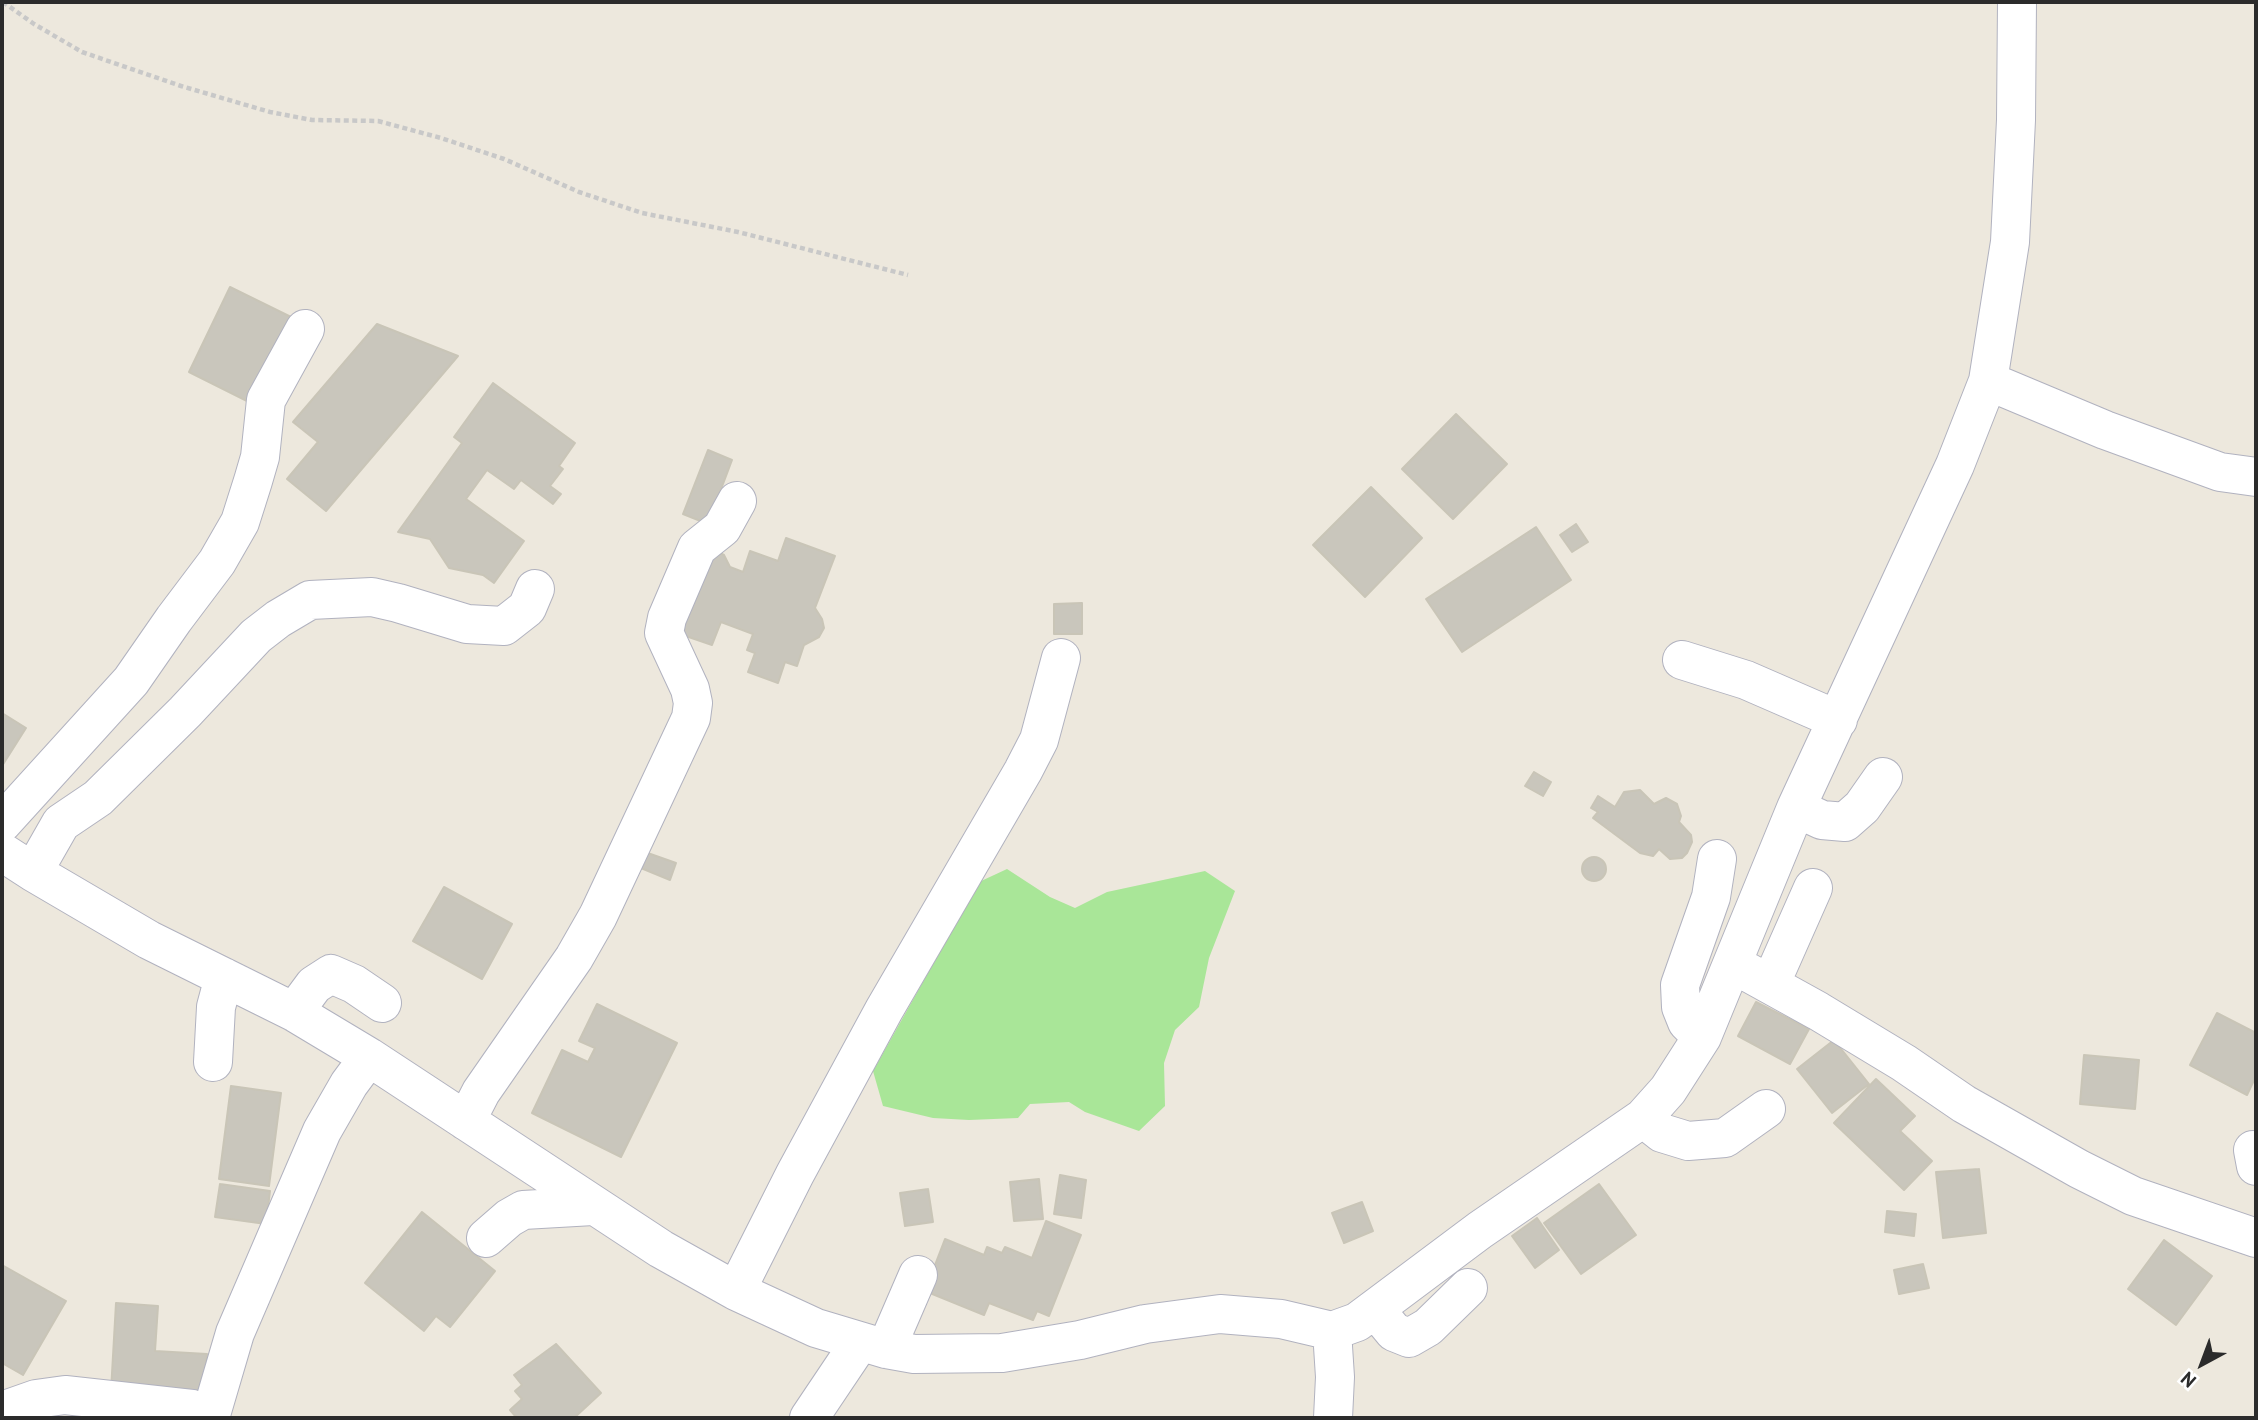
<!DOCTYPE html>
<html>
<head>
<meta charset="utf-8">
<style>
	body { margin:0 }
	#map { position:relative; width:2258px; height:1420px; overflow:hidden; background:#ede8dd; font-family:"PT Sans",sans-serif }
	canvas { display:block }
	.frame { position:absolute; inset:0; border:4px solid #2b2b2b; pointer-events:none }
	.north { position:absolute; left:2167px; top:1329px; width:70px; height:70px; -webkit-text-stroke:5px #fff; paint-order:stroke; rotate:221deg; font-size:19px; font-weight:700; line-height:28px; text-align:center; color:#2b2b2b }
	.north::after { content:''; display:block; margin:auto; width:24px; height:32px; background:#2b2b2b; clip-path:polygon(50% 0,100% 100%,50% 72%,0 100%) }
</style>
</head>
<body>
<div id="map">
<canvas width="2258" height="1420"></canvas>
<div class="frame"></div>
<div class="north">N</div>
</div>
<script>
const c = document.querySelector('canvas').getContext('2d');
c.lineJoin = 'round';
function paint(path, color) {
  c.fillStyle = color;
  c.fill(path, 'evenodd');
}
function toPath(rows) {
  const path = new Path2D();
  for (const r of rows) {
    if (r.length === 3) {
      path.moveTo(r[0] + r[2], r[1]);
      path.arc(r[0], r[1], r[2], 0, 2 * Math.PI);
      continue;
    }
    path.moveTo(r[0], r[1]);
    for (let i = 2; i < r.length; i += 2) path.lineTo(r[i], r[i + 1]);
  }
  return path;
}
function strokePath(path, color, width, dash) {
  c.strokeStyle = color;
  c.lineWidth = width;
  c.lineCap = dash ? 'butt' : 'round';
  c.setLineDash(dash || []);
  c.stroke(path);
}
const green = toPath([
	[1007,869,1050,897,1075,908,1107,892,1205,871,1235,891,1209,958,1199,1007,1175,1030,1164,1063,1165,1106,1139,1131,1085,1112,1069,1102,1030,1104,1018,1118,969,1120,933,1118,883,1106,873,1071,979,882]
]);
const building = toPath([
	[230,287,291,317,249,402,189,372,230,287],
	[377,324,458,356,326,511,287,479,318,442,293,422,377,324],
	[493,383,575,443,559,466,563,469,550,486,561,494,553,504,521,480,514,489,487,470,466,499,524,541,494,583,483,575,449,568,430,539,398,532,462,443,454,437,493,383],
	[1456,414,1507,464,1453,519,1402,469,1456,414],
	[708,450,732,460,708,524,683,514,708,450],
	[1371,487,1422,538,1365,597,1313,545,1371,487],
	[1576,524,1588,542,1572,552,1560,535,1576,524],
	[1536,527,1571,580,1462,652,1426,599,1536,527],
	[786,538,835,556,815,608,822,619,824,628,819,637,804,645,797,666,785,662,778,683,748,672,755,653,747,650,753,634,721,622,712,645,674,632,712,549,724,555,730,567,743,572,750,551,778,561,786,538],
	[1082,603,1082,634,1054,634,1054,604,1082,603],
	[2,713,26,728,2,766,2,713],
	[1534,772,1551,782,1543,796,1525,786,1534,772],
	[1640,790,1654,804,1666,798,1677,804,1681,816,1679,822,1691,835,1692,842,1687,853,1682,858,1670,859,1659,849,1653,856,1640,853,1593,818,1598,812,1591,808,1598,796,1615,807,1624,792,1640,790],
	[642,851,676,863,670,880,636,866,642,851],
	[1594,869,12],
	[444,887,512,924,482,979,413,941,444,887],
	[1756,1002,1809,1029,1790,1064,1738,1036,1756,1002],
	[597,1004,677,1043,621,1157,532,1113,562,1050,588,1062,595,1048,579,1041,597,1004],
	[2217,1013,2256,1033,2256,1076,2247,1095,2190,1065,2217,1013],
	[1834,1040,1869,1084,1832,1113,1797,1069,1834,1040],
	[2084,1055,2139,1060,2135,1109,2080,1104,2084,1055],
	[1876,1079,1915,1116,1900,1131,1932,1161,1904,1190,1834,1123,1876,1079],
	[231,1086,281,1093,269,1186,219,1179,231,1086],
	[1979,1169,1986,1233,1943,1238,1936,1172,1979,1169],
	[1060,1175,1086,1180,1081,1218,1054,1214,1060,1175],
	[1039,1179,1043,1219,1014,1221,1010,1182,1039,1179],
	[220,1184,270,1191,266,1224,215,1217,220,1184],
	[1599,1184,1636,1235,1581,1274,1544,1223,1599,1184],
	[928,1189,933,1222,905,1226,900,1193,928,1189],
	[1362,1202,1373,1231,1344,1243,1332,1213,1362,1202],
	[1887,1211,1916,1214,1914,1236,1885,1232,1887,1211],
	[422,1212,495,1271,450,1327,436,1316,424,1331,365,1283,422,1212],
	[1537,1218,1559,1250,1535,1268,1512,1236,1537,1218],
	[1046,1221,1081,1235,1049,1316,1037,1311,1033,1320,989,1303,984,1315,925,1291,945,1239,984,1255,987,1247,1002,1253,1005,1247,1032,1258,1046,1221],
	[2164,1240,2212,1276,2176,1325,2128,1289,2164,1240],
	[1923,1264,1929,1288,1899,1294,1894,1270,1923,1264],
	[2,1265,66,1301,23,1375,2,1363,2,1265],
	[116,1303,158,1306,155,1351,207,1354,204,1397,111,1391,116,1303],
	[556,1344,601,1393,574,1418,517,1418,510,1410,522,1399,515,1391,522,1385,514,1375,556,1344]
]);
const path = toPath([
	[3,2,34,24,82,52,181,86,270,112,312,120,378,121,441,138,504,159,579,192,642,213,738,232,908,275]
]);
const minor = toPath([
	[1988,381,2105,430,2220,472,2256,477],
	[1682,660,1746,680,1838,720],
	[1796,808,1822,820,1845,822,1862,807,1883,777],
	[2,823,131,681,174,619,217,562,240,522,253,481,260,457,266,400,305,329],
	[2,852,33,872,149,940,294,1012,369,1057,661,1249,736,1291,816,1328,886,1349,914,1354,1002,1353,1080,1340,1145,1324,1220,1314,1281,1319,1332,1331,1357,1322,1480,1230,1643,1118,1668,1090,1702,1037,1796,808,1955,465,1988,381,2010,242,2016,120,2017,2],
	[33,872,61,823,98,798,185,712,256,636,278,619,310,600,372,597,398,603,467,624,504,626,527,608,535,589],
	[1733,964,1818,1011,1904,1063,1964,1104,2079,1169,2133,1196,2256,1238],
	[1767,982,1778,967,1813,888],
	[294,1012,314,985,331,974,354,984,382,1003],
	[1702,1037,1687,1022,1681,1007,1680,985,1711,897,1717,859],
	[213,1062,216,1007,224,977],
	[1643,1118,1662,1133,1688,1141,1725,1138,1766,1109],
	[466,1121,481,1092,574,958,598,916,691,718,693,703,690,689,664,633,667,618,697,548,722,528,737,501],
	[2253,1150,2256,1166],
	[486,1238,509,1218,523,1210,593,1206],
	[736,1291,795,1174,884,1010,1023,771,1039,740,1061,658],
	[1375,1309,1394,1332,1409,1338,1428,1327,1468,1288],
	[1332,1331,1335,1377,1333,1418],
	[886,1349,918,1275],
	[2,1411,36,1399,65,1395,192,1409,210,1415],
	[210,1418,235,1333,322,1131,349,1084,369,1057],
	[809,1418,860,1342]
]);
paint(green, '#a9e698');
paint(building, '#c9c6bc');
strokePath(building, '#c9c5b7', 2);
strokePath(minor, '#b1b2bf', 40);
strokePath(path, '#c8c8c8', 4.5, [5, 3.5]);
strokePath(minor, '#fff', 38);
</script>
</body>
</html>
